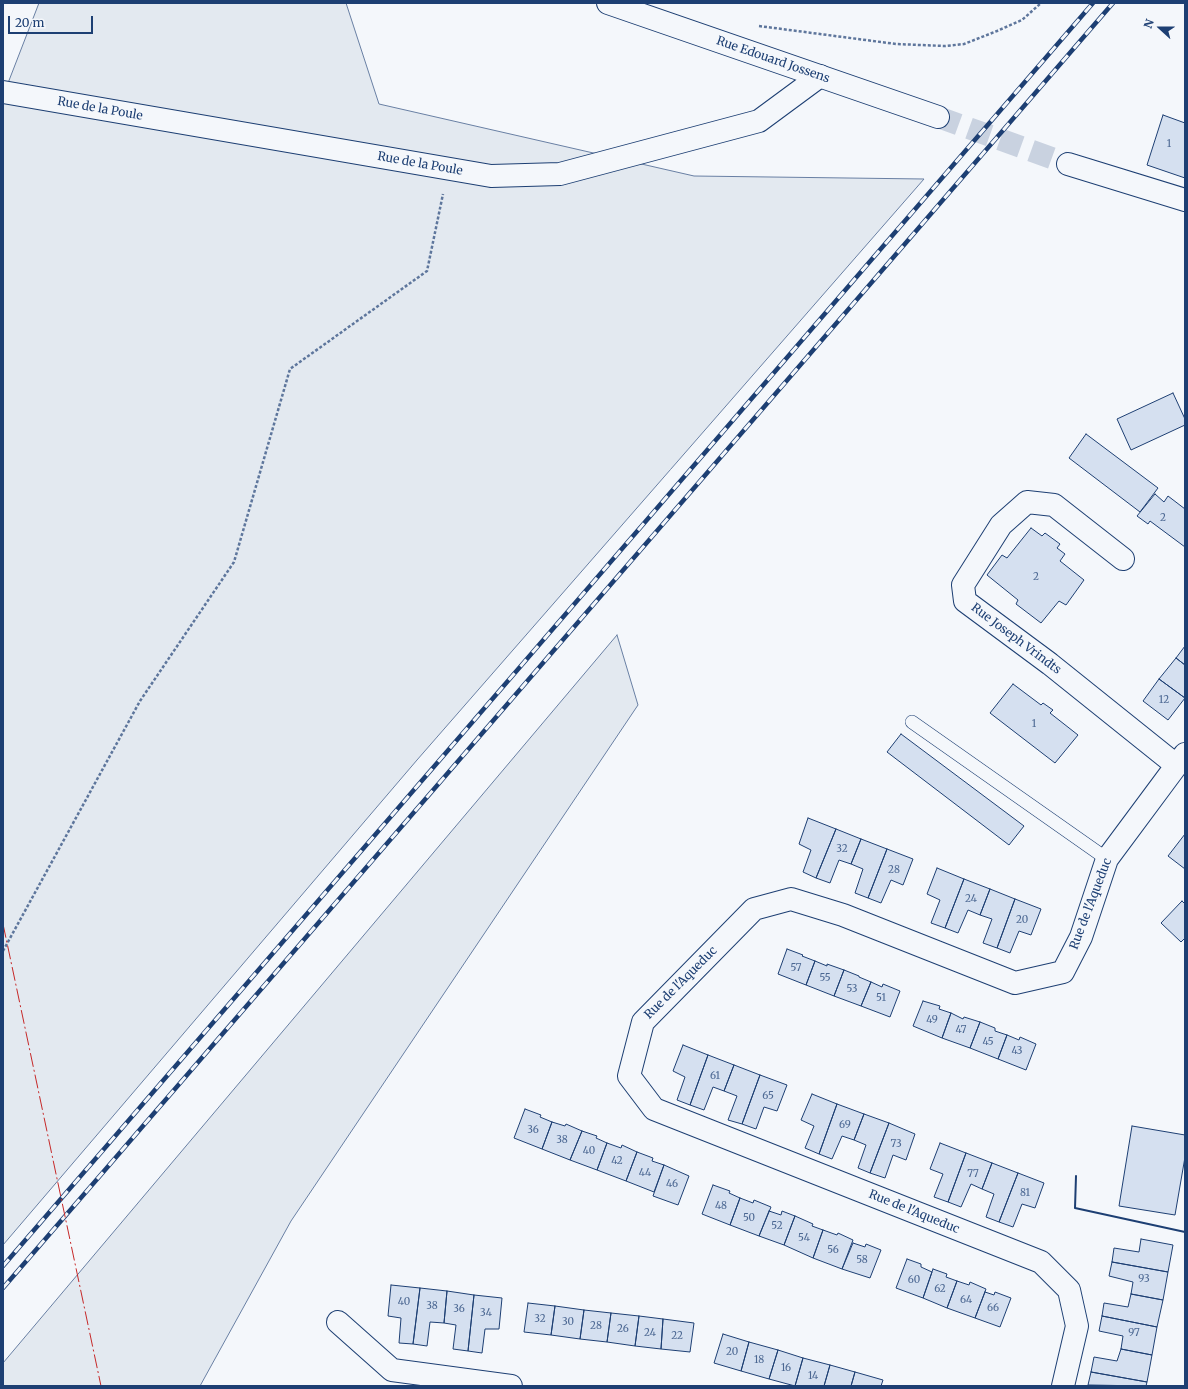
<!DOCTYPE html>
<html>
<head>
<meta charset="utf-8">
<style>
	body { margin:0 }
	#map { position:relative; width:1188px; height:1389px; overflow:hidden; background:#f4f7fb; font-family:Merriweather,serif }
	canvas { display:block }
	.frame { position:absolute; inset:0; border:4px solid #1d3f73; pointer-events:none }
	.north { position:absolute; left:1140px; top:8px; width:40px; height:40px; -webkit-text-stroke:3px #f4f7fb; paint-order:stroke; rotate:291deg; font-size:11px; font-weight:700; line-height:16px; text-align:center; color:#1d3f73 }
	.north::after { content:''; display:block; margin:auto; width:14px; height:18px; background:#1d3f73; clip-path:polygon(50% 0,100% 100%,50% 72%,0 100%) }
	.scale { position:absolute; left:8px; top:16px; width:85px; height:18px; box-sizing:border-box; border:2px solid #1d3f73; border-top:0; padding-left:5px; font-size:12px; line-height:14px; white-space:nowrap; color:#1d3f73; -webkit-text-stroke:3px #f4f7fb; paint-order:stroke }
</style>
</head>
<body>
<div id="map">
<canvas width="1188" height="1389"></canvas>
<div class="frame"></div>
<div class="north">N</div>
<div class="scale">20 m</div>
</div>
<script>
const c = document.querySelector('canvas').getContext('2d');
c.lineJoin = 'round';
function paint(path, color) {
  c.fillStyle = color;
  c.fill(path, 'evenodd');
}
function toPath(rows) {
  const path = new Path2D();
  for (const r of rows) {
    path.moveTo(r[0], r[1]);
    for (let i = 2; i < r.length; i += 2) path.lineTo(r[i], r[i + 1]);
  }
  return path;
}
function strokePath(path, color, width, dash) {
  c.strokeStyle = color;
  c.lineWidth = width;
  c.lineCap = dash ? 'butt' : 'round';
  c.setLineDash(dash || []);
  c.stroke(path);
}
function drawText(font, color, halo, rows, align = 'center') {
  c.font = font + ' Merriweather,serif';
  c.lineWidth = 3;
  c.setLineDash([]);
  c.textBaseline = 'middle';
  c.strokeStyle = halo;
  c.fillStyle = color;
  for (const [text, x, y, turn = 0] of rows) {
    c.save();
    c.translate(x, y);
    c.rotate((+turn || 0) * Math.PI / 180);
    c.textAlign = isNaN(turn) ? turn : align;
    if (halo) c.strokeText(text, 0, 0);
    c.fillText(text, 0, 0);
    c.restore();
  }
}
const green = toPath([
	[39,3,346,3,379,104,694,176,924,179,417,760,3,1245,3,96,39,3],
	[617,635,638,705,291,1221,200,1386,3,1386,3,1363,617,635]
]);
const building = toPath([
	[1163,115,1185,123,1185,178,1147,165,1163,115],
	[1173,393,1185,419,1185,425,1131,450,1117,419,1173,393],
	[1086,434,1158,488,1140,512,1069,458,1086,434],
	[1155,494,1164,502,1168,496,1185,509,1185,547,1150,521,1148,524,1137,516,1155,494],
	[1031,528,1042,536,1045,533,1060,544,1057,548,1065,554,1060,561,1084,580,1066,605,1059,601,1041,623,1016,604,1018,600,987,575,1002,555,1007,558,1031,528],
	[1185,646,1185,665,1176,658,1185,646],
	[1176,658,1185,665,1185,698,1159,679,1176,658],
	[1159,679,1185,698,1168,720,1143,701,1159,679],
	[1013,684,1041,705,1043,703,1053,710,1050,713,1078,735,1055,763,990,713,1013,684],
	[901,734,1024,826,1009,845,887,752,901,734],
	[808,818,836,829,816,878,803,872,811,850,799,844,808,818],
	[836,829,861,839,851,864,839,860,830,883,816,878,836,829],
	[1185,834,1185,869,1168,856,1185,834],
	[861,839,887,849,868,898,855,893,863,869,851,864,861,839],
	[887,849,913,859,903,885,891,880,881,903,868,898,887,849],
	[937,868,964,879,945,928,931,923,940,900,927,894,937,868],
	[964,879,990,889,980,915,968,910,958,933,945,928,964,879],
	[990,889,1015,899,997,948,983,943,992,919,980,915,990,889],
	[1015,899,1041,909,1031,935,1019,931,1010,953,997,948,1015,899],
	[1182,901,1185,904,1185,938,1181,942,1161,923,1182,901],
	[787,949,803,955,802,956,815,961,806,985,778,974,787,949],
	[815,961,827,966,827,964,844,970,834,996,806,985,815,961],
	[844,970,859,976,859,977,871,982,861,1006,834,996,844,970],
	[871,982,882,987,883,984,900,991,890,1017,861,1006,871,982],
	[923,1001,940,1006,939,1009,951,1013,942,1038,913,1026,923,1001],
	[951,1013,963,1019,964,1017,980,1022,970,1048,942,1038,951,1013],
	[980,1022,995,1028,995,1031,1007,1035,998,1059,970,1048,980,1022],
	[1007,1035,1019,1040,1020,1037,1036,1044,1026,1070,998,1059,1007,1035],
	[683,1045,708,1055,690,1105,677,1100,685,1077,673,1071,683,1045],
	[708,1055,734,1065,724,1091,713,1087,704,1110,690,1105,708,1055],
	[734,1065,760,1075,742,1124,728,1120,737,1096,724,1091,734,1065],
	[760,1075,787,1085,777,1111,764,1107,756,1129,742,1124,760,1075],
	[812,1094,837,1104,819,1154,805,1148,814,1126,801,1120,812,1094],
	[837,1104,864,1114,854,1140,842,1136,832,1159,819,1154,837,1104],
	[525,1109,541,1115,540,1117,552,1122,542,1149,514,1138,525,1109],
	[864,1114,889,1123,870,1173,858,1168,866,1145,854,1140,864,1114],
	[552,1122,565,1126,566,1124,582,1131,570,1160,542,1149,552,1122],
	[889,1123,915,1134,906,1160,893,1155,885,1178,870,1173,889,1123],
	[1132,1126,1185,1135,1185,1157,1175,1215,1119,1206,1132,1126],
	[582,1131,597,1136,596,1138,607,1143,597,1170,570,1160,582,1131],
	[607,1143,621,1148,622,1145,637,1152,626,1181,597,1170,607,1143],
	[940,1143,966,1153,948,1202,934,1197,943,1174,930,1169,940,1143],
	[637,1152,653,1158,652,1161,664,1165,654,1192,626,1181,637,1152],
	[966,1153,992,1163,982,1189,971,1184,961,1207,948,1202,966,1153],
	[992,1163,1018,1173,999,1222,986,1217,994,1194,982,1189,992,1163],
	[664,1165,689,1176,678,1205,653,1196,664,1165],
	[1018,1173,1044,1183,1035,1208,1022,1204,1013,1227,999,1222,1018,1173],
	[713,1185,730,1191,729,1193,740,1198,730,1225,702,1214,713,1185],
	[740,1198,753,1203,754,1200,771,1207,759,1236,730,1225,740,1198],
	[769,1211,781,1215,782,1211,795,1216,784,1245,759,1236,769,1211],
	[795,1216,813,1224,812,1226,823,1230,813,1258,784,1245,795,1216],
	[823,1230,837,1235,838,1233,853,1240,842,1269,813,1258,823,1230],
	[1141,1239,1173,1245,1168,1272,1112,1262,1114,1248,1139,1252,1141,1239],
	[853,1243,865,1247,866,1244,881,1250,870,1278,842,1269,853,1243],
	[907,1259,921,1264,921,1267,932,1272,923,1298,896,1288,907,1259],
	[1112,1262,1168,1272,1163,1300,1131,1294,1133,1282,1109,1276,1112,1262],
	[933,1269,947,1274,946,1277,957,1281,947,1308,923,1298,933,1269],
	[957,1281,969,1285,970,1282,986,1289,975,1318,947,1308,957,1281],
	[391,1285,420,1288,413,1344,399,1343,401,1318,388,1316,391,1285],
	[420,1288,447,1291,444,1323,430,1322,427,1346,413,1344,420,1288],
	[447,1291,474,1295,468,1351,453,1349,456,1325,444,1323,447,1291],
	[985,1292,994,1295,995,1292,1011,1298,1000,1327,975,1318,985,1292],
	[1131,1294,1163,1300,1157,1327,1102,1316,1104,1303,1128,1307,1131,1294],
	[474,1295,502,1298,499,1329,485,1329,482,1353,468,1351,474,1295],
	[528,1303,555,1306,551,1335,524,1332,528,1303],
	[555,1306,584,1310,580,1339,551,1335,555,1306],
	[584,1310,611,1313,607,1342,580,1339,584,1310],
	[611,1313,639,1316,635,1346,607,1342,611,1313],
	[639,1316,663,1319,661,1349,635,1346,639,1316],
	[1102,1316,1157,1327,1152,1355,1121,1349,1123,1336,1099,1331,1102,1316],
	[663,1319,694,1323,690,1352,661,1349,663,1319],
	[723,1334,749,1342,741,1371,714,1363,723,1334],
	[749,1342,778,1350,769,1379,741,1371,749,1342],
	[1121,1349,1152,1355,1147,1382,1091,1372,1094,1357,1117,1361,1121,1349],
	[778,1350,803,1358,795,1386,769,1379,778,1350],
	[803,1358,830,1365,824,1386,795,1386,803,1358],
	[830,1365,855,1372,851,1386,824,1386,830,1365],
	[855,1372,883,1380,881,1386,851,1386,855,1372],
	[1091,1372,1147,1382,1146,1386,1088,1385,1091,1372]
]);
const minorTunnel = toPath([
	[938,117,1068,164]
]);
const path = toPath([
	[759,26,896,44,945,46,964,44,997,31,1022,20,1041,3],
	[3,951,140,701,234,562,290,369,427,271,443,194]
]);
const service = toPath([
	[912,722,1107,859]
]);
const minor = toPath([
	[3,92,491,176,560,174,759,121,820,76],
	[1123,559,1054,505,1027,502,1001,525,963,585,965,601,1050,664,1176,765],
	[338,1322,392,1370,511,1386],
	[1063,1386,1077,1326,1069,1290,1041,1262,654,1109,629,1076,643,1022,754,909,791,899,843,915,1015,983,1063,972,1081,937,1107,859,1185,754]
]);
const tertiary = toPath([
	[608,3,938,117],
	[1068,164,1185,200]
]);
const rail = toPath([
	[3,1266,1093,3],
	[3,1288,1113,3]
]);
const wall = toPath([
	[1076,1176,1075,1208,1185,1232]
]);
const power = toPath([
	[3,924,101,1386]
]);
const numberNames = [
	["1",1169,144],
	["2",1163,518],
	["2",1036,577],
	["12",1164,700],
	["1",1034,724],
	["32",842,849],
	["28",894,870],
	["24",971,899],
	["20",1022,920],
	["57",796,968],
	["55",825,978],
	["53",852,989],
	["51",881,998],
	["49",932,1020],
	["47",961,1030],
	["45",988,1042],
	["43",1017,1051],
	["61",715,1076],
	["65",768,1096],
	["69",845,1125],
	["36",533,1130],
	["38",562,1140],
	["73",896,1144],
	["40",589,1151],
	["42",617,1161],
	["44",645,1173],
	["77",973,1174],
	["46",672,1184],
	["81",1025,1193],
	["48",721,1206],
	["50",749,1218],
	["52",777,1226],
	["54",804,1238],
	["56",833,1250],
	["58",862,1260],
	["93",1144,1279],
	["60",914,1280],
	["62",940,1289],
	["64",966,1300],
	["40",404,1302],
	["38",432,1306],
	["66",993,1308],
	["36",459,1309],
	["34",486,1313],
	["32",540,1319],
	["30",568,1322],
	["28",596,1326],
	["26",623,1329],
	["24",650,1333],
	["97",1134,1333],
	["22",677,1336],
	["20",732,1352],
	["18",759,1360],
	["16",786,1368],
	["14",813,1376]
];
const streetNames = [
	["Rue Edouard Jossens",773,60,19],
	["Rue de la Poule",100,109,10],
	["Rue de la Poule",420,164,10],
	["Rue Joseph Vrindts",1016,639,37],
	["Rue de l'Aqueduc",1091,904,-69],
	["Rue de l'Aqueduc",681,983,-45],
	["Rue de l'Aqueduc",914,1212,22]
];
paint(green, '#e3e9f0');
strokePath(green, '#687fa3', 1);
paint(building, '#d5e0f0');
strokePath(building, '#1d3f73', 1);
strokePath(minorTunnel, '#c9d2e0', 22, [22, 11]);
strokePath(service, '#1d3f73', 14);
strokePath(minor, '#1d3f73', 24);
strokePath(tertiary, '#1d3f73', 24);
strokePath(path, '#5e769c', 2.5, [3, 2]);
strokePath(service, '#f4f7fb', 13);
strokePath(minor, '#f4f7fb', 22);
strokePath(tertiary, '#f4f7fb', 22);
strokePath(rail, '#1d3f73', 4.5);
strokePath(rail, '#f4f7fb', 3, [9]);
strokePath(wall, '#1d3f73', 2);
strokePath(power, '#c62828', 1, [14, 3, 2, 3]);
drawText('10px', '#4b6792', null, numberNames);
drawText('12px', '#1d3f73', '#f4f7fb', streetNames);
</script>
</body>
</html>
